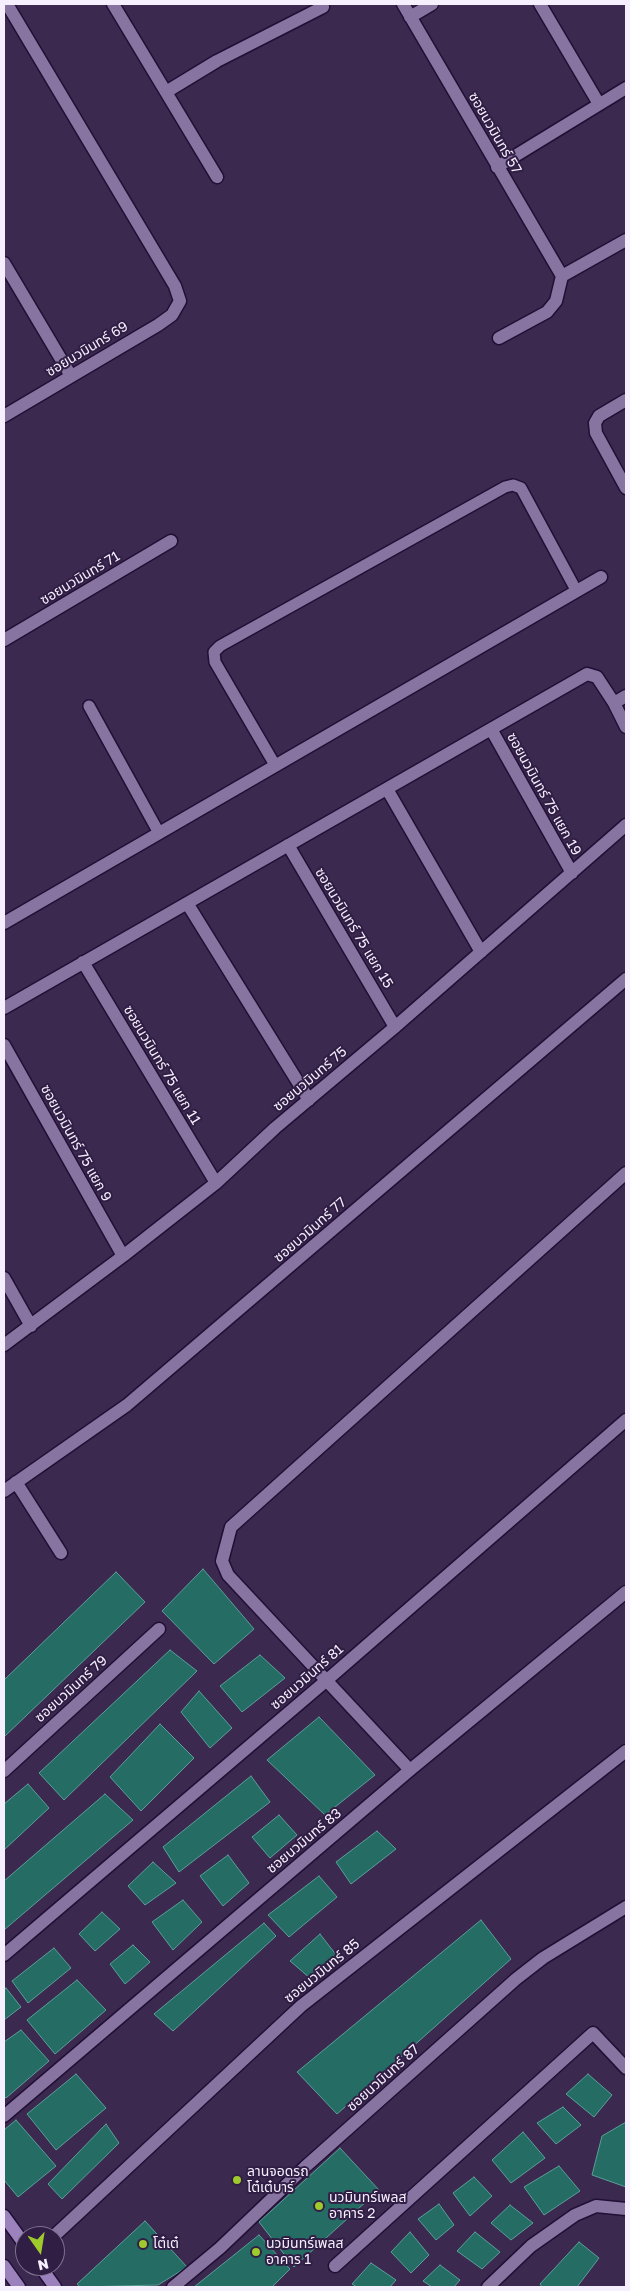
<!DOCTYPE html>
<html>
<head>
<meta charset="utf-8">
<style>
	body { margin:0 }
	#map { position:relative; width:630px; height:2291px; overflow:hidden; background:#3b2950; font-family:"Golos Text",sans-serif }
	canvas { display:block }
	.frame { position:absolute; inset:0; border:5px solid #f5effe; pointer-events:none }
	.north { position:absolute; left:15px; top:2226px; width:50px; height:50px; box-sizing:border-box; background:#311e45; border:1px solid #7f728f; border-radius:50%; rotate:167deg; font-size:14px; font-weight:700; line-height:20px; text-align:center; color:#f5effe }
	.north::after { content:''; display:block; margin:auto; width:18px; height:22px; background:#9fca2c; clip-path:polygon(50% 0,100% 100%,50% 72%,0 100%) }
</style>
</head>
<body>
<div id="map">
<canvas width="630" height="2291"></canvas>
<div class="frame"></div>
<div class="north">N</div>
</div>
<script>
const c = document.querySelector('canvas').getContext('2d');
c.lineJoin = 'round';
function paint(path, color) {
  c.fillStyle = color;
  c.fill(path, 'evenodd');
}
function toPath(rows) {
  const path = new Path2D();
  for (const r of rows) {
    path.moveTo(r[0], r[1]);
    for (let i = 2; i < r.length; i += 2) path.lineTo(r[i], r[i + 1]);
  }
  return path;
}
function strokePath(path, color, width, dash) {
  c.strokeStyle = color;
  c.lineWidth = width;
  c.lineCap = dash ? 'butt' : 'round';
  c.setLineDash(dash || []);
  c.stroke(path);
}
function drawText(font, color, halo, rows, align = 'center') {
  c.font = font + ' "Golos Text","Noto Sans Thai",sans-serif';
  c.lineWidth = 4;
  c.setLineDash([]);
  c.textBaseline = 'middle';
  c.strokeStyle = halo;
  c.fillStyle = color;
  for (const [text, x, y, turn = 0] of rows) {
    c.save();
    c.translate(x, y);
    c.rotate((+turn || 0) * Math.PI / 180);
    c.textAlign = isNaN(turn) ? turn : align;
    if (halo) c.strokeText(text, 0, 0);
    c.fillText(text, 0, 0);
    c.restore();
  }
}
const building = toPath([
	[203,1569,254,1629,214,1664,162,1611,203,1569],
	[116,1572,145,1602,4,1737,4,1680,116,1572],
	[170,1650,197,1671,64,1800,39,1773,170,1650],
	[260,1655,285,1678,242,1712,220,1686,260,1655],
	[199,1691,232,1728,210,1748,181,1712,199,1691],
	[319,1717,375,1775,325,1815,267,1760,319,1717],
	[160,1724,194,1758,141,1811,110,1777,160,1724],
	[251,1776,270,1802,179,1872,163,1847,251,1776],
	[28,1784,49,1808,4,1850,4,1804,28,1784],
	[105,1794,133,1820,4,1930,4,1881,105,1794],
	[279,1815,297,1835,270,1858,252,1837,279,1815],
	[377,1831,396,1849,351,1884,336,1862,377,1831],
	[228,1855,249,1883,223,1906,200,1876,228,1855],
	[153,1862,176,1883,145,1905,128,1886,153,1862],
	[319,1876,337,1897,289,1937,268,1915,319,1876],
	[183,1900,202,1922,173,1950,152,1922,183,1900],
	[102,1912,120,1929,95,1951,79,1934,102,1912],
	[481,1920,511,1959,337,2114,297,2072,481,1920],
	[264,1923,276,1936,173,2031,154,2014,264,1923],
	[320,1934,337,1956,311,1979,290,1961,320,1934],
	[133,1945,150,1962,125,1984,110,1964,133,1945],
	[54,1948,71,1968,28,2003,12,1981,54,1948],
	[77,1980,106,2010,55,2054,27,2020,77,1980],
	[6,1988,21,2007,4,2020,4,1990,6,1988],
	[21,2030,49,2061,6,2098,4,2096,4,2042,21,2030],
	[76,2074,106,2108,56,2150,27,2114,76,2074],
	[588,2074,612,2095,594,2117,566,2094,588,2074],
	[563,2107,581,2125,556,2144,537,2123,563,2107],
	[16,2120,56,2166,18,2197,4,2180,4,2130,16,2120],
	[626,2122,626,2187,592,2175,602,2136,626,2122],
	[106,2124,119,2143,62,2199,48,2184,106,2124],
	[523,2132,545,2158,511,2183,492,2160,523,2132],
	[340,2148,379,2190,294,2267,259,2222,340,2148],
	[559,2166,580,2191,544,2215,524,2187,559,2166],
	[474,2177,492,2196,470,2216,453,2193,474,2177],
	[439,2204,454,2225,436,2240,418,2219,439,2204],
	[510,2205,533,2223,511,2240,491,2223,510,2205],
	[145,2221,187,2267,158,2285,80,2287,77,2284,145,2221],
	[410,2232,429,2255,411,2273,391,2252,410,2232],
	[475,2232,500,2252,482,2269,457,2251,475,2232],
	[259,2235,290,2269,272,2287,194,2287,259,2235],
	[579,2242,599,2258,577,2287,542,2287,540,2284,579,2242],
	[371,2263,396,2280,390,2287,357,2287,352,2284,371,2263],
	[440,2265,460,2280,454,2287,432,2287,423,2281,440,2265]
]);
const service = toPath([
	[89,706,159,833],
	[275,765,215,662,214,652,220,646,505,487,513,485,521,488,576,590]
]);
const minor = toPath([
	[113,4,217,177],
	[403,4,562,276],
	[540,4,599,104],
	[410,17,432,4],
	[166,92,217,61,323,7],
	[497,167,626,88],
	[4,263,71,376],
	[499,338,547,312,556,301,562,276,626,240],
	[626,400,599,416,595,423,596,433,626,488],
	[4,416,158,325,172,315,180,301,175,286,7,4],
	[4,640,171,541],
	[614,703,626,696],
	[491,729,572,873],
	[387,789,481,952],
	[288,845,395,1027],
	[187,903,309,1100],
	[4,923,601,577],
	[83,962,216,1183],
	[4,1008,587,674,597,677,614,703,626,727],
	[4,1045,123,1256],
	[4,1278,31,1326],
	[4,1345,123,1256,216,1183,275,1128,395,1027,626,825],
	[16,1482,61,1553],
	[4,1491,127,1405,626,979],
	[410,1770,228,1575,222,1561,231,1527,626,1173],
	[4,1771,159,1629],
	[4,1955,327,1680,626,1420],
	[4,2116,410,1770,626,1592],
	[54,2236,301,2006,626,1751],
	[335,2266,593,2033,626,2068],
	[173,2287,220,2248,305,2167,516,1979,543,1958,626,1907],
	[488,2287,531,2246,575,2215,596,2206,626,2209]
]);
const secondary = toPath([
	[4,2216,25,2245],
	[4,2266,19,2287],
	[40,2266,55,2287]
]);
const markers = [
	[237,2180,5,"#9fca2c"],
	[319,2206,5,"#9fca2c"],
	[143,2244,5,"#9fca2c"],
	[256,2252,5,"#9fca2c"]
];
const streetNames = [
	["ซอยนวมินทร์ 57",495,133,60],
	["ซอยนวมินทร์ 69",87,349,-31],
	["ซอยนวมินทร์ 71",80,578,-31],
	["ซอยนวมินทร์ 75 แยก 19",544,794,61],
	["ซอยนวมินทร์ 75 แยก 15",354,928,59],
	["ซอยนวมินทร์ 75 แยก 11",162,1065,59],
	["ซอยนวมินทร์ 75",310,1079,-40],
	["ซอยนวมินทร์ 75 แยก 9",76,1143,61],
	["ซอยนวมินทร์ 77",310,1230,-41],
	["ซอยนวมินทร์ 81",307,1677,-41],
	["ซอยนวมินทร์ 79",71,1689,-42],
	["ซอยนวมินทร์ 83",304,1841,-40],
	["ซอยนวมินทร์ 85",322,1971,-39],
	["ซอยนวมินทร์ 87",383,2078,-42]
];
const poiNames = [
	["ลานจอดรถ",247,2172],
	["โต๋เต๋บาร์",247,2188],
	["นวมินทร์เพลส",329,2198],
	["อาคาร 2",329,2214],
	["โต๋เต๋",153,2244],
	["นวมินทร์เพลส",266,2244],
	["อาคาร 1",266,2260]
];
paint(building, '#246c64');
strokePath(building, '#5ba097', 1);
strokePath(service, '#220f35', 14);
strokePath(minor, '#220f35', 15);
strokePath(secondary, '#220f35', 15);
strokePath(service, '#8874a1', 11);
strokePath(minor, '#8874a1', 12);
strokePath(secondary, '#9c82bd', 12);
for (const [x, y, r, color] of markers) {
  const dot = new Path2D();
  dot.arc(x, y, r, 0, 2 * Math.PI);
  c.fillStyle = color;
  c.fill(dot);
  strokePath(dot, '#311e45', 2);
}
drawText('14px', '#f5effe', '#311e45', streetNames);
drawText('14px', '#f5effe', '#311e45', poiNames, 'left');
</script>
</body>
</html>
